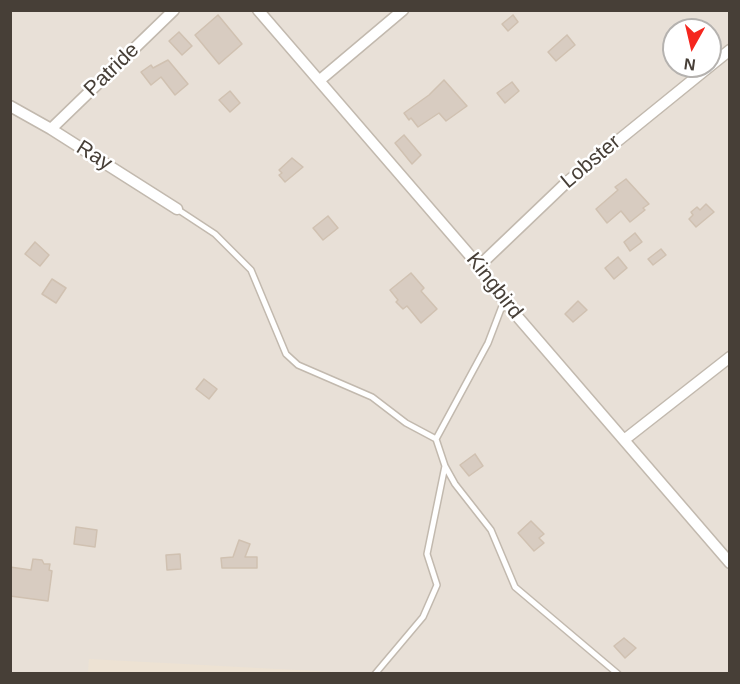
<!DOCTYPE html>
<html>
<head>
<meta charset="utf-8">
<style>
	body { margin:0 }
	#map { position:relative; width:740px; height:684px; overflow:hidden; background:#f4efe8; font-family:Helvetica,sans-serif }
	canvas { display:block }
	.frame { position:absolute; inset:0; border:12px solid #473f37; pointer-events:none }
	.north { position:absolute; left:662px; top:18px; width:60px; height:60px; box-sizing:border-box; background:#fff; border:2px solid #b5b2af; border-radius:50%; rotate:188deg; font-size:16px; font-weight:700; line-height:24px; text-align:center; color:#473f37 }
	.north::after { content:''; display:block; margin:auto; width:21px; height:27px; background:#f5261e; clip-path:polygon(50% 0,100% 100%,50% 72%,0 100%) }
</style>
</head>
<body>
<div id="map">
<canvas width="740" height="684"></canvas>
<div class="frame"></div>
<div class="north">N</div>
</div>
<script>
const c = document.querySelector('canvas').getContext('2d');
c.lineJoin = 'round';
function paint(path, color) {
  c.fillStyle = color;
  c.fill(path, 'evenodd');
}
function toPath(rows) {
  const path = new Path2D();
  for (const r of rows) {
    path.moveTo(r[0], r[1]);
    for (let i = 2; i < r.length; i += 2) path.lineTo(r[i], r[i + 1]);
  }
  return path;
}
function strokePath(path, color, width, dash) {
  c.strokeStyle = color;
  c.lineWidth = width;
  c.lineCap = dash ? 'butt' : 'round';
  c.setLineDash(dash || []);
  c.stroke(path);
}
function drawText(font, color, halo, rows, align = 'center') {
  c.font = font + ' Helvetica,sans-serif';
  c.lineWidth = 5;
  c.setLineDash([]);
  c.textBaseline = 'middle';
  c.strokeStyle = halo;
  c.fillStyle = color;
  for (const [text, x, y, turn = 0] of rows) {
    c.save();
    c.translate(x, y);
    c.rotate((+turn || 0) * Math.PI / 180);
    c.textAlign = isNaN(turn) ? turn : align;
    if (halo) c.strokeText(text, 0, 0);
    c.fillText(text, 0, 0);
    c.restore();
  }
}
const residential = toPath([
	[11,11,729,11,729,673,11,673],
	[674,30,710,30,710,66,674,66]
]);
const education = toPath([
	[89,659,334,672,335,673,88,673]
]);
const building = toPath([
	[218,15,242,44,219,64,195,35,218,15],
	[513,15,518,22,508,31,502,24,513,15],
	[179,32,192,46,182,55,169,41,179,32],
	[567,35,575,45,556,61,548,52,567,35],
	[168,60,188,84,175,95,161,77,151,85,141,72,151,65,153,68,168,60],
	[444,80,467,106,446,121,439,113,418,127,411,118,409,120,404,113,429,95,444,80],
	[512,82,519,91,505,103,497,93,512,82],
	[230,91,240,103,230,112,219,100,230,91],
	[404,135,421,155,412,164,395,143,404,135],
	[292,158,303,167,285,182,279,175,282,173,279,170,292,158],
	[626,179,649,204,643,208,645,210,630,222,621,211,607,223,596,209,618,190,615,187,626,179],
	[706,204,714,212,696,227,689,219,693,215,691,212,697,207,700,210,706,204],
	[328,216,338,228,323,240,313,228,328,216],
	[635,233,642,242,630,251,624,242,635,233],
	[35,242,49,255,40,266,25,254,35,242],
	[661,249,666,255,653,265,648,259,661,249],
	[618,257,627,268,614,279,605,268,618,257],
	[411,273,424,288,421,291,437,309,421,323,407,306,403,309,396,302,398,300,390,290,411,273],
	[52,279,66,288,56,303,42,294,52,279],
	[578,301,587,310,573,322,565,314,578,301],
	[204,379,217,389,209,399,196,389,204,379],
	[475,454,483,466,469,476,460,465,475,454],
	[531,521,544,534,539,538,544,543,534,551,518,533,531,521],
	[76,527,97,530,95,547,74,544,76,527],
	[239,540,250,544,245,557,257,557,257,568,222,568,221,558,233,557,239,540],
	[180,554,181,569,167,570,166,555,180,554],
	[33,559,42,560,44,564,50,564,49,570,52,571,48,601,10,596,10,567,31,570,33,559],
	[624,638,636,648,625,658,614,646,624,638]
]);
const service = toPath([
	[177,209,215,234,251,270,286,354,298,365,372,397,406,423,436,439],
	[445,466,455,484,491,530,515,587,618,674],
	[375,674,423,617,437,585,427,554,445,466,436,439,488,343,504,301]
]);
const minor = toPath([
	[258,10,479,266,504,301,730,563],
	[710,66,730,50],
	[320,80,403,10],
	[10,106,51,129,177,209],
	[51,129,174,10],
	[479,266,567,182,710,66],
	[624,440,730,357]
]);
const streetNames = [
	["Patride",112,70,-44],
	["Ray",94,156,32],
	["Lobster",591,162,-40],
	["Kingbird",494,286,52]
];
paint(residential, '#e8e0d7');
paint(education, '#ede2d3');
paint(building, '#d8ccc1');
strokePath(building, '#d0c1b1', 1.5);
strokePath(service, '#c2b9ae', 8);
strokePath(minor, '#c2b9ae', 13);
strokePath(service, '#fff', 5);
strokePath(minor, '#fff', 10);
drawText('21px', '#473f37', '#fff', streetNames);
</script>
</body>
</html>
